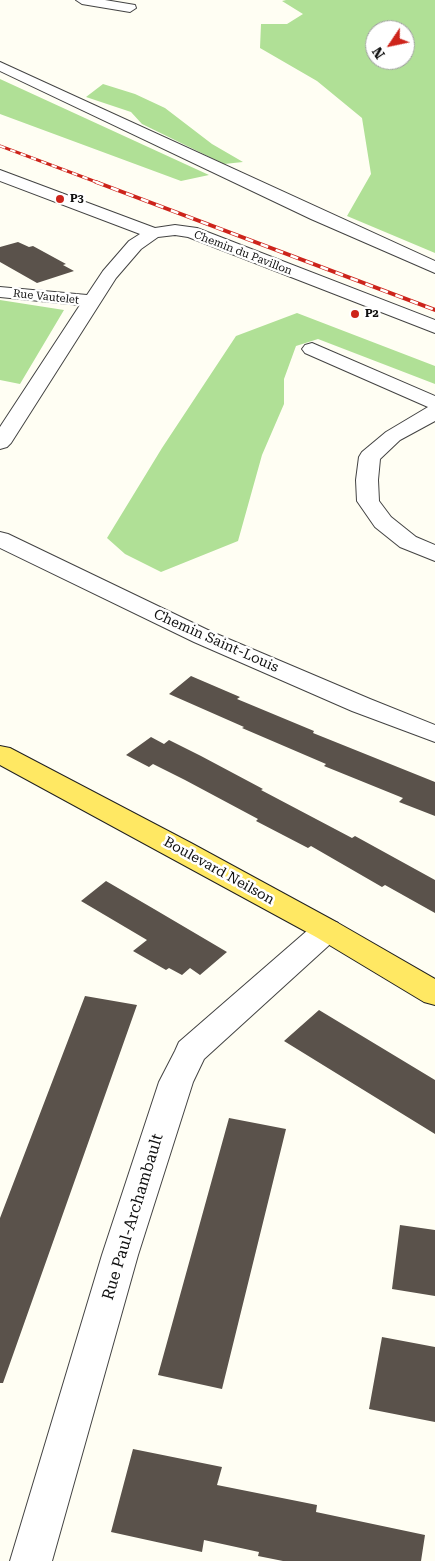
<!DOCTYPE html>
<html>
<head>
<meta charset="utf-8">
<style>
	body { margin:0 }
	#map { position:relative; width:435px; height:1561px; overflow:hidden; background:#fffef3; font-family:"Roboto Serif",serif }
	canvas { display:block }
	.north { position:absolute; left:365px; top:20px; width:50px; height:50px; box-sizing:border-box; background:#fff; border:1px solid #9f9f9f; border-radius:50%; rotate:236deg; font-size:14px; font-weight:700; line-height:20px; text-align:center; color:#101010 }
	.north::after { content:''; display:block; margin:auto; width:18px; height:22px; background:#cd241b; clip-path:polygon(50% 0,100% 100%,50% 72%,0 100%) }
</style>
</head>
<body>
<div id="map">
<canvas width="435" height="1561"></canvas>
<div class="north">N</div>
</div>
<script>
const c = document.querySelector('canvas').getContext('2d');
c.lineJoin = 'round';
function paint(path, color) {
  c.fillStyle = color;
  c.fill(path, 'evenodd');
}
function toPath(rows) {
  const path = new Path2D();
  for (const r of rows) {
    path.moveTo(r[0], r[1]);
    for (let i = 2; i < r.length; i += 2) path.lineTo(r[i], r[i + 1]);
  }
  return path;
}
function strokePath(path, color, width, dash) {
  c.strokeStyle = color;
  c.lineWidth = width;
  c.lineCap = dash ? 'butt' : 'round';
  c.setLineDash(dash || []);
  c.stroke(path);
}
function drawText(font, color, halo, rows, align = 'center') {
  c.font = font + ' "Roboto Serif",serif';
  c.lineWidth = 5;
  c.setLineDash([]);
  c.textBaseline = 'middle';
  c.strokeStyle = halo;
  c.fillStyle = color;
  for (const [text, x, y, turn = 0] of rows) {
    c.save();
    c.translate(x, y);
    c.rotate((+turn || 0) * Math.PI / 180);
    c.textAlign = isNaN(turn) ? turn : align;
    if (halo) c.strokeText(text, 0, 0);
    c.fillText(text, 0, 0);
    c.restore();
  }
}
const forest = toPath([
	[286,0,435,0,435,253,347,216,371,174,362,118,317,81,260,48,261,24,287,24,303,14,282,1],
	[375,30,405,30,405,60,375,60],
	[0,79,209,175,181,181,0,114],
	[103,84,135,94,165,108,212,144,243,162,224,164,142,124,131,112,86,97],
	[0,300,64,310,20,384,0,380],
	[297,313,435,366,435,384,318,339,296,346,284,379,284,404,262,455,238,541,161,572,125,554,107,538,162,448,236,336]
]);
const building = toPath([
	[18,242,29,247,33,246,66,264,63,265,74,271,37,283,0,262,0,247],
	[191,676,240,697,237,699,314,731,313,733,435,782,435,816,399,802,403,798,324,766,326,764,242,728,244,727,169,694],
	[151,737,164,744,169,740,201,756,263,789,261,790,352,838,355,836,435,880,435,913,385,885,382,887,311,846,308,848,256,821,258,819,185,780,153,764,149,767,126,755],
	[106,881,154,909,227,952,200,975,190,968,182,975,169,968,166,970,133,951,147,940,81,901],
	[85,996,137,1005,3,1383,0,1383,0,1218],
	[319,1010,435,1080,435,1134,284,1041],
	[229,1118,286,1129,222,1389,158,1375],
	[400,1225,435,1230,435,1296,392,1289],
	[382,1337,435,1347,435,1422,369,1409],
	[133,1449,222,1467,217,1485,317,1505,316,1512,425,1535,421,1561,283,1561,258,1556,259,1552,204,1540,202,1552,111,1532]
]);
const minor = toPath([
	[76,0,105,0,135,5,136,8,130,12,82,4,76,0],
	[0,62,435,261,435,273,311,219,0,71,0,62],
	[0,170,155,228,175,225,197,228,435,320,435,333,188,237,175,235,158,237,141,249,116,278,11,443,7,447,0,449,0,427,80,305,0,297,0,287,87,295,103,271,129,241,140,234,0,181,0,170],
	[312,343,435,396,435,421,400,440,380,459,378,480,379,501,391,517,416,537,435,545,435,561,400,547,375,527,357,501,356,480,359,457,362,452,386,432,428,407,305,353,302,349,305,345,312,343],
	[0,532,8,534,212,632,370,699,435,725,435,742,352,711,194,642,0,548,0,532],
	[327,919,338,923,342,930,338,937,204,1059,193,1082,138,1255,52,1561,10,1561,102,1255,159,1082,175,1051,179,1042,316,923,327,919]
]);
const major = toPath([
	[0,746,10,748,191,843,338,923,435,979,435,1005,424,1002,316,937,0,765,0,746]
]);
const railFar1 = toPath([
	[0,146,99,183]
]);
const rail = toPath([
	[96,182,435,310]
]);
const markers = [
	[60,199,5,"#cd241b"],
	[355,314,5,"#cd241b"]
];
const farPoinames = [
	["P3",70,199],
	["P2",365,314]
];
const farStreetnames = [
	["Chemin du Pavillon",243,253,21],
	["Rue Vautelet",46,297,6]
];
const streetNames = [
	["Chemin Saint-Louis",216,641,24],
	["Boulevard Neilson",219,871,29]
];
const nearStreetnames = [
	["Rue Paul-Archambault",133,1217,-73]
];
paint(forest, '#b0e096');
paint(building, '#5a524b');
strokePath(minor, '#434343', 2);
strokePath(major, '#212121', 2);
paint(minor, '#fff');
paint(major, '#ffe863');
strokePath(railFar1, '#cd241b', 3);
strokePath(rail, '#cd241b', 4);
strokePath(railFar1, '#fff', 2, [5.5]);
strokePath(rail, '#fff', 2.5, [8]);
for (const [x, y, r, color] of markers) {
  const dot = new Path2D();
  dot.arc(x, y, r, 0, 2 * Math.PI);
  c.fillStyle = color;
  c.fill(dot);
  strokePath(dot, '#fff', 2);
}
drawText('bold 11px', '#101010', '#fff', farPoinames, 'left');
drawText('11px', '#101010', '#fff', farStreetnames);
drawText('14px', '#101010', '#fff', streetNames);
drawText('16px', '#101010', '#fff', nearStreetnames);
</script>
</body>
</html>
